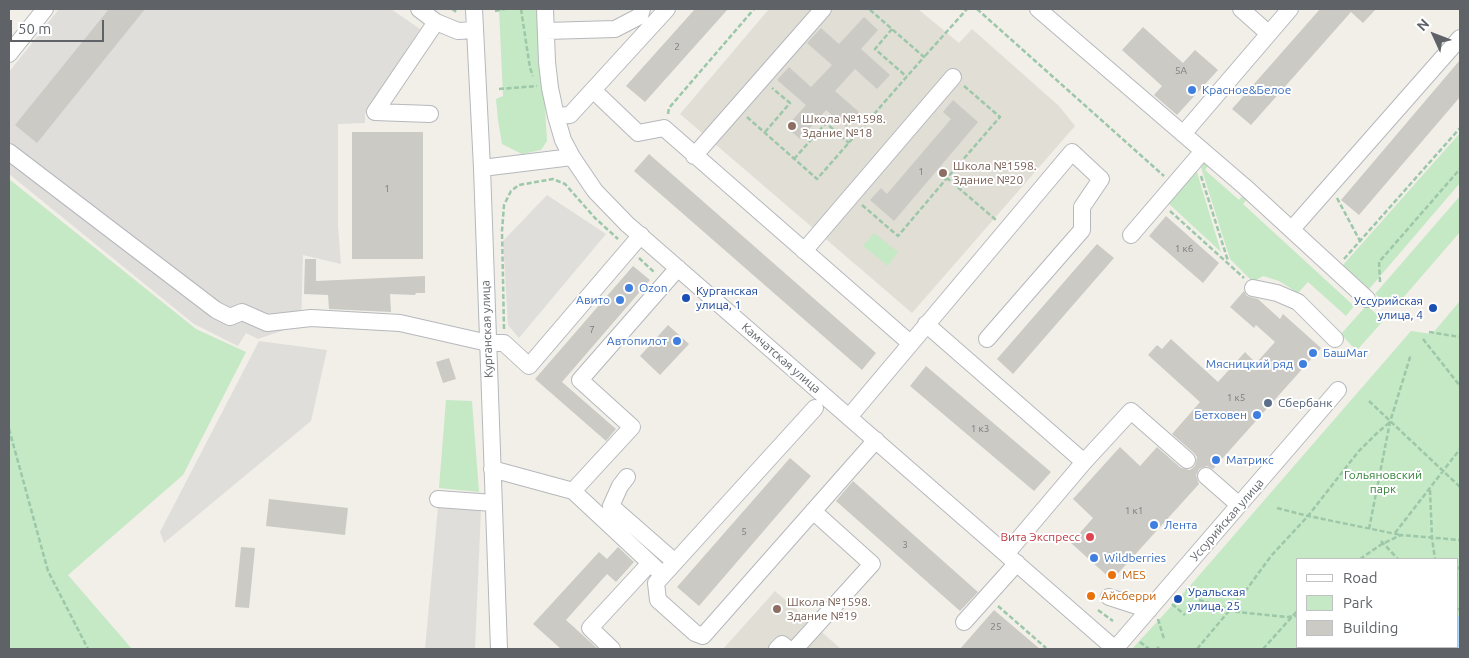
<!DOCTYPE html>
<html>
<head>
<meta charset="utf-8">
<style>
	body { margin:0 }
	#map { position:relative; width:1469px; height:658px; overflow:hidden; background:#f1efe8; font-family:Ubuntu,sans-serif }
	canvas { display:block }
	.frame { position:absolute; inset:0; border:10px solid #5f6368; pointer-events:none }
	.legend { position:absolute; left:1296px; top:558px; width:162px; height:90px; box-sizing:border-box; background:#fff; border:1px solid #bfc1c3; margin:0; padding:6px 9px; list-style:none; font-size:15px; color:#5f6368 }
	.legend li { display:flex; align-items:center; gap:10px; height:25px }
	.legend b { width:25px; border:1px solid #bfc1c3 }
	.north { position:absolute; left:1409px; top:10px; width:50px; height:50px; -webkit-text-stroke:4px #fff; paint-order:stroke; rotate:313deg; font-size:14px; font-weight:700; line-height:20px; text-align:center; color:#5f6368 }
	.north::after { content:''; display:block; margin:auto; width:18px; height:22px; background:#5f6368; clip-path:polygon(50% 0,100% 100%,50% 72%,0 100%) }
	.scale { position:absolute; left:10px; top:20px; width:94px; height:22px; box-sizing:border-box; border:2px solid #5f6368; border-top:0; padding-left:6px; font-size:15px; line-height:18px; white-space:nowrap; color:#5f6368; -webkit-text-stroke:4px #fff; paint-order:stroke }
</style>
</head>
<body>
<div id="map">
<canvas width="1469" height="658"></canvas>
<div class="frame"></div>
<ul class="legend">
<li><b style="height:6px;background:#fff"></b>Road</li>
<li><b style="height:14px;background:#c5e8c5"></b>Park</li>
<li><b style="height:14px;background:#cccac5"></b>Building</li>
</ul>
<div class="north">N</div>
<div class="scale">50 m</div>
</div>
<script>
const c = document.querySelector('canvas').getContext('2d');
c.lineJoin = 'round';
function paint(path, color) {
  c.fillStyle = color;
  c.fill(path, 'evenodd');
}
function toPath(rows) {
  const path = new Path2D();
  for (const r of rows) {
    path.moveTo(r[0], r[1]);
    for (let i = 2; i < r.length; i += 2) path.lineTo(r[i], r[i + 1]);
  }
  return path;
}
function strokePath(path, color, width, dash) {
  c.strokeStyle = color;
  c.lineWidth = width;
  c.lineCap = dash ? 'butt' : 'round';
  c.setLineDash(dash || []);
  c.stroke(path);
}
function drawText(font, color, halo, rows, align = 'center') {
  c.font = font + ' Ubuntu,sans-serif';
  c.lineWidth = 4;
  c.setLineDash([]);
  c.textBaseline = 'middle';
  c.strokeStyle = halo;
  c.fillStyle = color;
  for (const [text, x, y, turn = 0] of rows) {
    c.save();
    c.translate(x, y);
    c.rotate((+turn || 0) * Math.PI / 180);
    c.textAlign = isNaN(turn) ? turn : align;
    if (halo) c.strokeText(text, 0, 0);
    c.fillText(text, 0, 0);
    c.restore();
  }
}
const industrial = toPath([
	[59,9,391,9,420,29,365,114,365,123,338,124,338,226,341,264,303,255,301,327,287,329,258,339,246,333,238,346,194,324,9,174,9,72],
	[547,195,606,234,519,338,508,325,503,241],
	[259,341,327,350,311,421,164,543,160,532],
	[438,507,481,509,475,649,425,649]
]);
const education = toPath([
	[769,9,918,9,959,43,972,29,1059,106,1075,126,912,313,680,114],
	[775,591,841,649,723,649]
]);
const green = toPath([
	[499,9,539,9,547,141,541,150,522,154,502,144,498,120,496,99,503,96],
	[1460,133,1460,183,1369,289,1343,265],
	[1205,158,1210,163,1205,170,1239,200,1245,193,1249,197,1243,204,1354,306,1346,316,1308,282,1298,293,1279,281,1263,276,1253,282,1230,259,1200,164],
	[1196,169,1221,252,1167,202],
	[9,179,196,329,246,352,183,475,68,575,132,649,9,649],
	[1460,196,1460,232,1395,307,1387,304,1375,294],
	[874,233,898,252,888,266,863,246],
	[1460,301,1460,649,1132,649,1189,587,1411,331,1432,334],
	[1298,559,1458,559,1458,647,1298,647],
	[1367,305,1383,321,1358,349,1352,346,1341,334],
	[446,400,472,401,479,492,439,488]
]);
const water = toPath([
	[1458,616,1460,617,1460,649,1375,649,1378,647,1458,647]
]);
const building = toPath([
	[109,9,145,9,37,143,15,125],
	[695,9,728,9,645,102,626,86],
	[1320,9,1376,9,1363,23,1351,12,1251,125,1232,109],
	[864,17,878,30,861,49,890,75,877,89,855,69,835,91,859,112,846,127,826,110,800,139,786,127,806,105,777,80,789,67,811,87,832,65,807,43,821,28,839,44],
	[1143,27,1183,63,1195,50,1218,70,1177,115,1154,95,1162,86,1122,50],
	[1460,60,1460,97,1359,215,1341,200],
	[953,100,978,122,894,221,870,200,881,188,887,194,951,119,943,112],
	[352,132,423,132,423,259,352,259],
	[649,154,876,353,862,370,634,171],
	[1166,216,1219,263,1203,283,1149,236],
	[1097,244,1114,258,1013,374,997,359],
	[305,259,316,259,316,281,425,276,425,293,416,293,415,295,390,294,391,312,329,309,328,295,304,294],
	[633,266,650,280,562,382,616,429,606,441,535,379],
	[1244,291,1247,296,1258,299,1280,319,1283,314,1321,348,1213,469,1207,466,1199,469,1196,475,1199,484,1112,580,1071,543,1093,518,1073,499,1120,447,1140,466,1157,447,1181,468,1190,470,1195,466,1197,457,1194,453,1172,434,1200,402,1148,355,1157,345,1162,349,1171,339,1218,382,1245,352,1256,363,1275,342,1256,325,1254,328,1230,307],
	[668,325,689,344,660,375,640,356],
	[449,358,456,379,443,383,436,362],
	[926,366,1051,472,1034,491,910,386],
	[790,458,811,476,699,606,677,587],
	[853,481,978,592,960,611,836,501],
	[269,499,348,508,345,535,266,526],
	[241,547,255,548,249,608,235,607],
	[618,547,634,562,616,582,607,574,566,620,598,649,561,649,533,624,599,552,607,559],
	[994,610,1040,649,960,649]
]);
const path = toPath([
	[452,9,458,13],
	[521,9,530,68,533,76],
	[977,9,1164,176],
	[495,11,505,9],
	[892,29,875,49,907,77],
	[925,56,967,9],
	[964,86,1000,117,947,178,996,220],
	[499,89,537,86],
	[668,114,669,108,754,9],
	[747,117,817,179,924,57,869,9],
	[765,132,790,103,772,88],
	[794,159,826,123,849,143],
	[1201,176,1228,261],
	[1337,198,1360,241],
	[862,205,898,236,947,178],
	[1170,211,1244,278],
	[639,258,655,273],
	[1344,259,1460,128],
	[1380,282,1379,262,1460,169],
	[504,329,502,231,504,205,511,191,519,185,553,179,565,184,595,218,618,239],
	[1429,332,1460,337],
	[1423,339,1460,386],
	[1369,401,1460,487],
	[9,429,48,571,88,649],
	[1430,490,1432,538,1435,559],
	[1277,508,1308,516,1401,535],
	[1369,529,1390,422,1411,354],
	[1395,533,1460,449],
	[1381,541,1398,559],
	[1360,559,1382,544,1401,535,1460,540],
	[1458,569,1460,567],
	[1186,589,1203,594],
	[1199,600,1238,612,1288,617,1298,616],
	[1172,604,1185,615],
	[998,606,1046,648],
	[1458,609,1460,609],
	[1098,610,1113,621],
	[1158,619,1164,639],
	[1140,642,1149,649],
	[1157,647,1159,649],
	[1197,649,1244,593,1271,556,1308,516,1358,452,1376,434,1390,422],
	[1263,649,1298,610],
	[1368,649,1370,647]
]);
const minor = toPath([
	[419,9,436,22,458,31,475,30],
	[474,9,482,168,499,649],
	[545,9,547,62,550,88,556,116,563,140,572,157,595,191,627,224,1115,649,1338,390],
	[1038,9,1245,187,1367,299],
	[1241,9,1268,33],
	[546,31,615,29,640,16,642,9],
	[9,54,45,9],
	[593,90,638,133,664,128,910,343],
	[375,112,436,22],
	[375,112,430,114],
	[556,116,570,115,667,9],
	[1183,134,1290,9],
	[9,152,216,310,230,317,242,312,267,323,311,318,400,323,488,343,504,343,529,366,641,235],
	[694,156,823,9],
	[482,168,572,157],
	[1292,229,1460,38],
	[1131,235,1203,151],
	[804,251,953,77],
	[1253,288,1277,293,1298,302,1335,339],
	[926,324,1084,462,1006,554],
	[815,408,656,583,658,600,695,633,703,636,876,440],
	[849,417,1072,152,1101,179,1082,207,1082,230,987,339],
	[1084,462,1131,411,1187,460],
	[492,469,573,491,663,575],
	[1206,476,1239,505],
	[627,477,620,486,611,506,675,562],
	[573,491,632,427,580,380,678,268],
	[438,499,493,503],
	[1109,597,1149,610],
	[964,622,1017,563],
	[612,649,590,628,650,563],
	[777,649,782,644,788,649],
	[795,649,872,564,813,511]
]);
const markers = [
	[1192,90,5,"#3f7fe0"],
	[792,126,5,"#8d6e63"],
	[943,173,5,"#8d6e63"],
	[629,288,5,"#3f7fe0"],
	[686,298,5,"#1a4fb4"],
	[620,300,5,"#3f7fe0"],
	[1433,308,5,"#1a4fb4"],
	[677,341,5,"#3f7fe0"],
	[1313,353,5,"#3f7fe0"],
	[1303,364,5,"#3f7fe0"],
	[1268,403,5,"#5c6f8a"],
	[1257,415,5,"#3f7fe0"],
	[1216,460,5,"#3f7fe0"],
	[1154,525,5,"#3f7fe0"],
	[1090,537,5,"#e0444e"],
	[1094,558,5,"#3f7fe0"],
	[1112,575,5,"#e8710a"],
	[1091,596,5,"#e8710a"],
	[1178,599,5,"#1a4fb4"],
	[777,609,5,"#8d6e63"]
];
const numberNames = [
	["2",677,47],
	["5А",1181,71],
	["1",921,172],
	["1",387,189],
	["1 к6",1184,249],
	["7",592,330],
	["1 к5",1236,398],
	["1 к3",980,429],
	["1 к1",1134,511],
	["5",744,532],
	["3",905,545],
	["25",996,627]
];
const shopNames = [
	["Красное&Белое",1202,90],
	["Ozon",639,288],
	["Авито",610,300,"right"],
	["Автопилот",667,341,"right"],
	["БашМаг",1323,353],
	["Мясницкий ряд",1293,364,"right"],
	["Бетховен",1247,415,"right"],
	["Матрикс",1226,460],
	["Лента",1164,525],
	["Wildberries",1104,558]
];
const educationNames = [
	["Школа №1598.",802,119],
	["Здание №18",802,133],
	["Школа №1598.",953,166],
	["Здание №20",953,180],
	["Школа №1598.",787,602],
	["Здание №19",787,616]
];
const transitNames = [
	["Курганская",696,291],
	["улица, 1",696,305],
	["Уссурийская",1423,301,"right"],
	["улица, 4",1423,315,"right"],
	["Уральская",1188,592],
	["улица, 25",1188,606]
];
const streetNames = [
	["Курганская улица",487,329,-92],
	["Камчатская улица",781,358,41],
	["Уссурийская улица",1227,520,-49]
];
const serviceNames = [
	["Сбербанк",1278,403]
];
const parkNames = [
	["Гольяновcкий",1383,475],
	["парк",1383,489]
];
const healthNames = [
	["Вита Экспресс",1080,537]
];
const foodNames = [
	["MES",1122,575],
	["Айсберри",1101,596]
];
paint(industrial, '#e0deda');
paint(education, '#e1ded6');
paint(green, '#c5e8c5');
paint(water, '#aadaff');
paint(building, '#cccac5');
strokePath(minor, '#b5b8bc', 18);
strokePath(path, '#9cc7a9', 2.5, [5, 2.5]);
strokePath(minor, '#fff', 16);
for (const [x, y, r, color] of markers) {
  const dot = new Path2D();
  dot.arc(x, y, r, 0, 2 * Math.PI);
  c.fillStyle = color;
  c.fill(dot);
  strokePath(dot, '#fff', 2);
}
drawText('10px', '#7a7d7f', null, numberNames);
drawText('12px', '#366cbe', '#fff', shopNames, 'left');
drawText('12px', '#785e54', '#fff', educationNames, 'left');
drawText('12px', '#164399', '#fff', transitNames, 'left');
drawText('12px', '#5f6368', '#fff', streetNames);
drawText('12px', '#4e5e75', '#fff', serviceNames, 'left');
drawText('12px', '#348238', '#fff', parkNames);
drawText('12px', '#be3a42', '#fff', healthNames, 'right');
drawText('12px', '#c56008', '#fff', foodNames, 'left');
</script>
</body>
</html>
